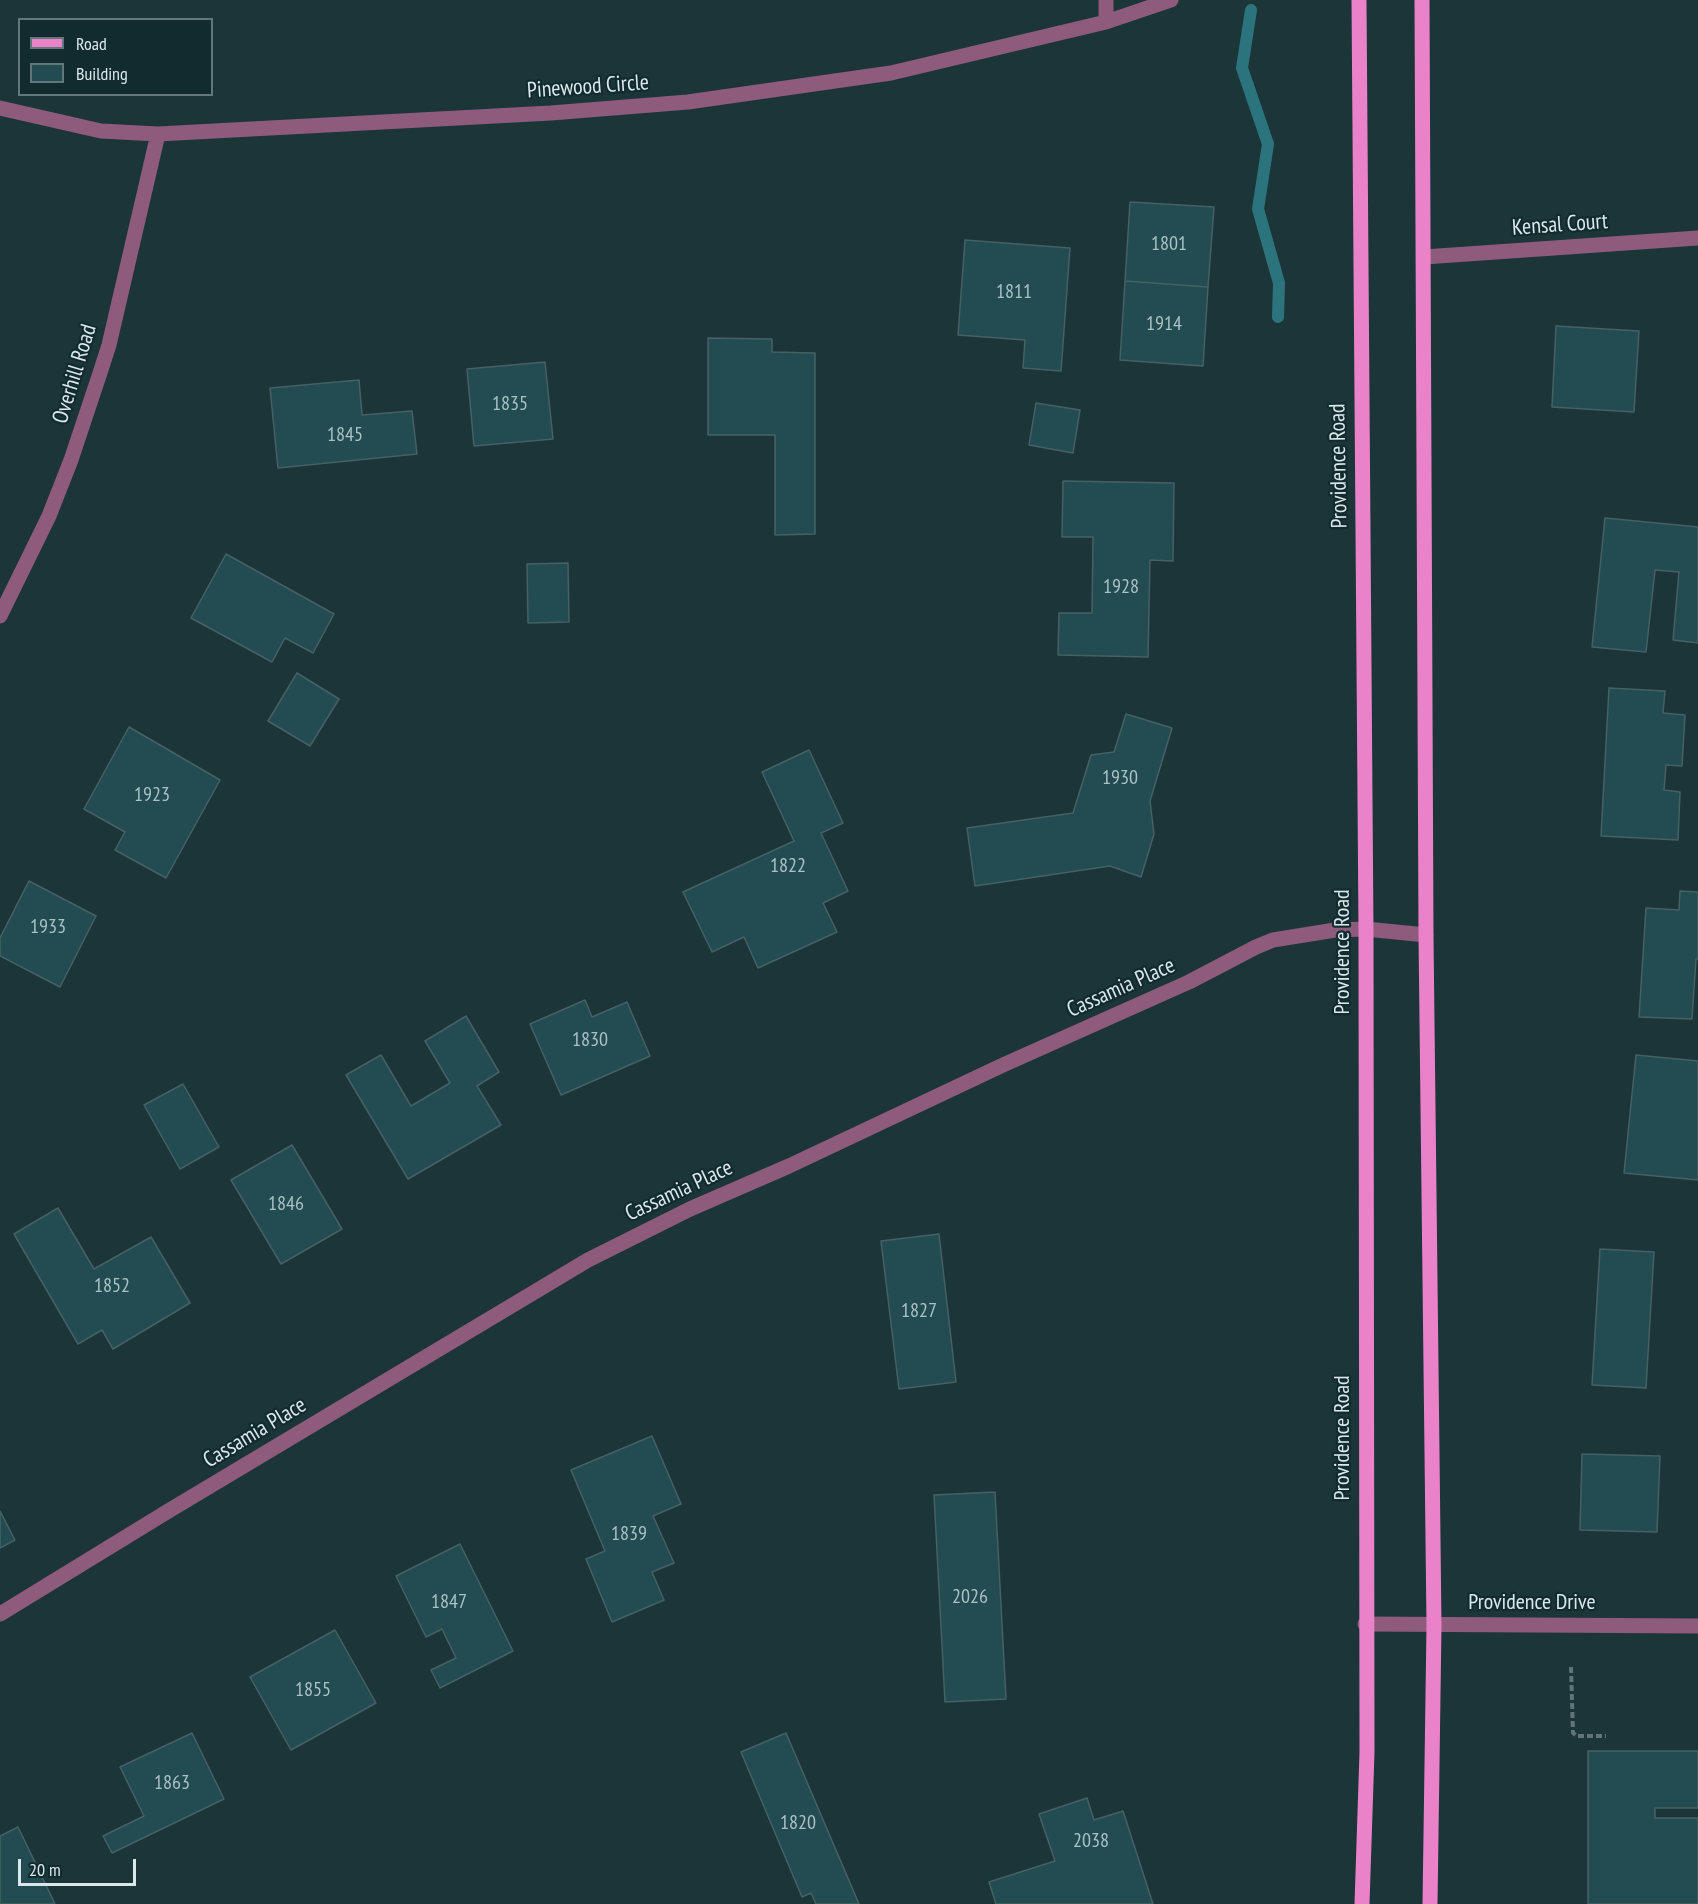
<!DOCTYPE html>
<html>
<head>
<meta charset="utf-8">
<style>
	body { margin:0 }
	#map { position:relative; width:1698px; height:1904px; overflow:hidden; background:#1c3539; font-family:"PT Sans Narrow",sans-serif }
	canvas { display:block }
	.legend { position:absolute; left:18px; top:18px; width:195px; height:78px; box-sizing:border-box; background:#122b2f; border:2px solid #62777a; margin:0; padding:8px 10px; list-style:none; font-size:18px; color:#dae8eb }
	.legend li { display:flex; align-items:center; gap:12px; height:30px }
	.legend b { width:30px; border:2px solid #62777a }
	.scale { position:absolute; left:18px; top:1859px; width:118px; height:27px; box-sizing:border-box; border:3px solid #dae8eb; border-top:0; padding-left:8px; font-size:18px; line-height:21px; white-space:nowrap; color:#dae8eb; -webkit-text-stroke:4px #122b2f; paint-order:stroke }
</style>
</head>
<body>
<div id="map">
<canvas width="1698" height="1904"></canvas>
<ul class="legend">
<li><b style="height:8px;background:#ea82c9"></b>Road</li>
<li><b style="height:16px;background:#224c52"></b>Building</li>
</ul>
<div class="scale">20 m</div>
</div>
<script>
const c = document.querySelector('canvas').getContext('2d');
c.lineJoin = 'round';
function toPath(rows) {
  const path = new Path2D();
  for (const r of rows) {
    path.moveTo(r[0], r[1]);
    for (let i = 2; i < r.length; i += 2) path.lineTo(r[i], r[i + 1]);
  }
  return path;
}
function strokePath(path, color, width, dash) {
  c.strokeStyle = color;
  c.lineWidth = width;
  c.lineCap = dash ? 'butt' : 'round';
  c.setLineDash(dash || []);
  c.stroke(path);
}
function paint(path, color) {
  c.fillStyle = color;
  c.fill(path, 'evenodd');
}
function drawText(font, color, halo, rows, align = 'center') {
  c.font = font + ' "PT Sans Narrow",sans-serif';
  c.lineWidth = 4.5;
  c.setLineDash([]);
  c.textBaseline = 'middle';
  c.strokeStyle = halo;
  c.fillStyle = color;
  for (const [text, x, y, turn = 0] of rows) {
    c.save();
    c.translate(x, y);
    c.rotate((+turn || 0) * Math.PI / 180);
    c.textAlign = isNaN(turn) ? turn : align;
    if (halo) c.strokeText(text, 0, 0);
    c.fillText(text, 0, 0);
    c.restore();
  }
}
const stream = toPath([
	[1251,10,1242,68,1268,144,1258,209,1279,283,1278,317]
]);
const building = toPath([
	[1130,202,1214,207,1208,287,1125,281,1130,202],
	[965,240,1070,248,1061,371,1023,368,1025,340,958,335,965,240],
	[1125,281,1208,287,1203,366,1120,360,1125,281],
	[1556,326,1639,331,1634,412,1552,407,1556,326],
	[708,338,772,339,772,352,815,353,815,534,775,535,775,435,708,435,708,338],
	[545,362,553,439,474,446,467,369,545,362],
	[359,380,362,415,412,411,417,454,278,468,270,388,359,380],
	[1036,403,1080,410,1073,453,1029,445,1036,403],
	[1063,481,1174,483,1173,561,1150,560,1148,657,1058,655,1059,613,1092,613,1093,537,1062,537,1063,481],
	[1605,518,1698,527,1698,643,1673,640,1679,572,1655,570,1646,652,1592,647,1605,518],
	[226,554,334,614,313,653,285,638,272,662,191,618,226,554],
	[568,563,569,622,528,623,527,564,568,563],
	[297,673,339,699,310,746,268,721,297,673],
	[1609,688,1665,691,1663,713,1685,715,1682,766,1666,765,1664,790,1680,792,1678,840,1601,836,1609,688],
	[1126,714,1172,728,1150,801,1154,834,1141,877,1110,866,975,886,967,828,1073,813,1091,755,1114,752,1126,714],
	[129,727,220,780,166,878,115,850,125,832,84,809,129,727],
	[809,750,843,823,821,833,848,891,823,903,837,932,758,968,744,937,712,952,683,892,794,841,762,772,809,750],
	[29,881,96,916,60,987,0,956,0,938,29,881],
	[1680,891,1698,892,1698,959,1696,959,1692,1019,1639,1017,1646,908,1679,910,1680,891],
	[585,1000,592,1017,627,1002,650,1056,561,1095,530,1024,585,1000],
	[466,1016,499,1072,477,1086,501,1125,408,1179,346,1075,381,1055,411,1106,450,1083,425,1041,466,1016],
	[1636,1055,1698,1061,1698,1180,1624,1173,1636,1055],
	[183,1084,219,1147,180,1169,144,1105,183,1084],
	[292,1145,342,1229,281,1264,231,1180,292,1145],
	[58,1208,94,1269,151,1237,190,1303,113,1349,102,1330,78,1344,14,1234,58,1208],
	[939,1234,956,1382,899,1389,881,1241,939,1234],
	[1600,1249,1654,1252,1646,1388,1592,1385,1600,1249],
	[652,1436,681,1504,653,1516,674,1563,652,1572,664,1600,612,1622,586,1559,605,1551,571,1470,652,1436],
	[1582,1454,1660,1456,1657,1532,1580,1530,1582,1454],
	[995,1492,1006,1699,945,1702,934,1495,995,1492],
	[0,1511,15,1540,0,1548,0,1511],
	[460,1544,513,1651,440,1688,431,1670,456,1658,442,1629,426,1637,396,1576,460,1544],
	[335,1630,376,1703,291,1750,250,1677,335,1630],
	[192,1733,224,1799,112,1853,103,1836,144,1816,120,1767,192,1733],
	[786,1733,859,1904,816,1904,811,1893,802,1897,741,1752,786,1733],
	[1588,1751,1698,1751,1698,1808,1655,1808,1655,1818,1698,1818,1698,1904,1588,1904,1588,1751],
	[1087,1798,1094,1820,1123,1811,1153,1904,996,1904,989,1882,1055,1861,1039,1814,1087,1798],
	[18,1827,55,1904,0,1904,0,1836,18,1827]
]);
const path = toPath([
	[1571,1667,1573,1733,1577,1736,1606,1736]
]);
const minor = toPath([
	[1106,0,1106,22],
	[0,108,101,131,158,134,551,113,688,102,891,73,1106,22,1171,0],
	[1424,257,1698,238],
	[0,616,49,516,71,460,99,376,109,345,158,134],
	[0,1614,170,1510,588,1260,690,1209,789,1166,1003,1065,1189,982,1256,947,1273,940,1335,930,1366,929,1426,935],
	[1365,1624,1698,1626]
]);
const primary = toPath([
	[1359,0,1366,929,1367,1752,1362,1904],
	[1422,0,1426,935,1434,1625,1430,1904]
]);
const numberNames = [
	["1801",1169,244],
	["1811",1014,292],
	["1914",1164,324],
	["1835",510,404],
	["1845",345,435],
	["1928",1121,587],
	["1930",1120,778],
	["1923",152,795],
	["1822",788,866],
	["1933",48,927],
	["1830",590,1040],
	["1846",286,1204],
	["1852",112,1286],
	["1827",919,1311],
	["1839",629,1534],
	["2026",970,1597],
	["1847",449,1602],
	["1855",313,1690],
	["1863",172,1783],
	["1820",798,1823],
	["2038",1091,1841]
];
const streetNames = [
	["Pinewood Circle",588,87,-4],
	["Kensal Court",1560,225,-4],
	["Overhill Road",75,374,-73],
	["Providence Road",1339,466,-91],
	["Providence Road",1343,952,-90],
	["Cassamia Place",1121,988,-24],
	["Cassamia Place",679,1191,-25],
	["Cassamia Place",255,1433,-31],
	["Providence Road",1343,1438,-90],
	["Providence Drive",1532,1603]
];
strokePath(stream, '#2c747d', 12);
paint(building, '#224c52');
strokePath(building, '#466165', 1.5);
strokePath(path, '#607579', 4, [6, 3]);
strokePath(minor, '#8e5b7d', 15);
strokePath(primary, '#ea82c9', 15);
drawText('20px', '#acc1c5', null, numberNames);
drawText('22px', '#dae8eb', '#122b2f', streetNames);
</script>
</body>
</html>
